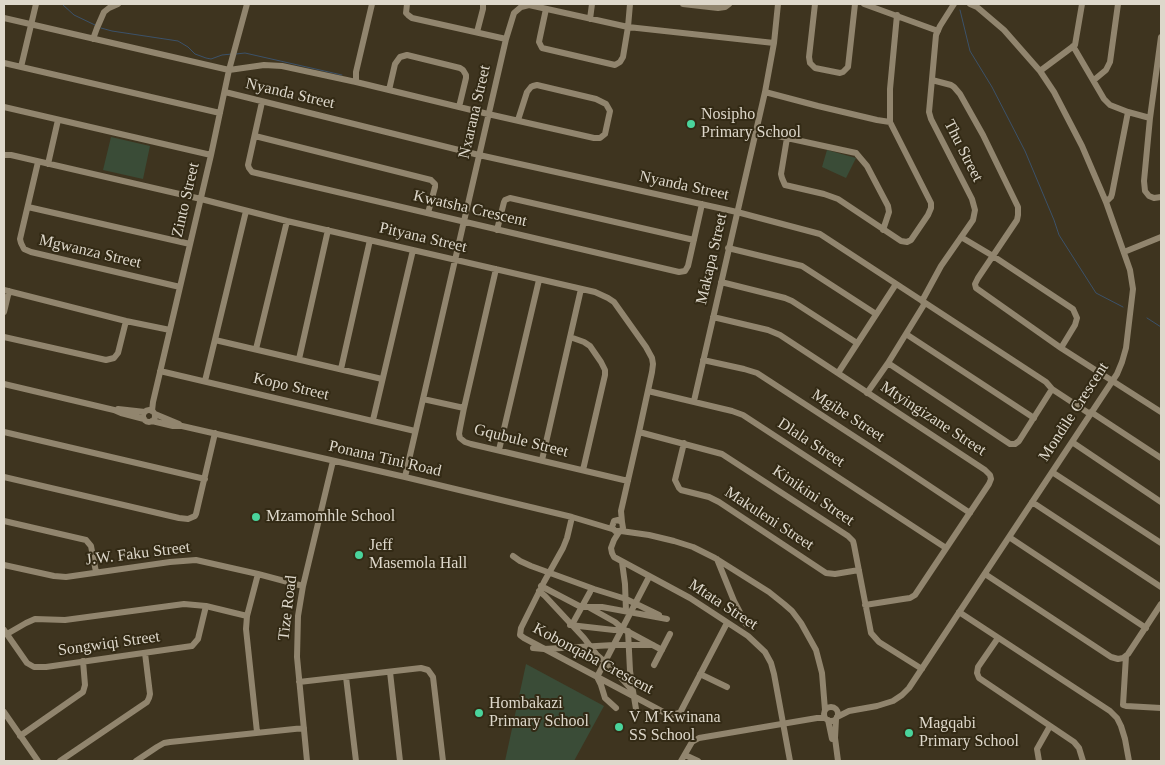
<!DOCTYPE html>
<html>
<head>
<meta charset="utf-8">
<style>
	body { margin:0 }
	#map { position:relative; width:1165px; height:765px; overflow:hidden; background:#3e341f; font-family:Georgia,serif }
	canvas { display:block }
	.frame { position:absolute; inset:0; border:5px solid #ded8cb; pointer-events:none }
</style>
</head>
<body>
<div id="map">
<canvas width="1165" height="765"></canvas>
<div class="frame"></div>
</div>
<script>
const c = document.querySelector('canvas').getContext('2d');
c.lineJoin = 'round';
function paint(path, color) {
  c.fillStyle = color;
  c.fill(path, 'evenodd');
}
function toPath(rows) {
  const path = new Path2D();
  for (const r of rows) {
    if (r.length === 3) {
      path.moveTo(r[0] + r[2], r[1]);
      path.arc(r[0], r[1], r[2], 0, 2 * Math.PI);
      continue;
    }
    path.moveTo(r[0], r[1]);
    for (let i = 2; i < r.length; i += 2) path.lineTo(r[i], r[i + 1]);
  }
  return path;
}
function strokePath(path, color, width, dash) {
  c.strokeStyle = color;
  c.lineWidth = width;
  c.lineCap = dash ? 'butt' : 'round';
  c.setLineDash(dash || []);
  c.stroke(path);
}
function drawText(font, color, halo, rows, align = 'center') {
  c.font = font + ' Georgia,serif';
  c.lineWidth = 4;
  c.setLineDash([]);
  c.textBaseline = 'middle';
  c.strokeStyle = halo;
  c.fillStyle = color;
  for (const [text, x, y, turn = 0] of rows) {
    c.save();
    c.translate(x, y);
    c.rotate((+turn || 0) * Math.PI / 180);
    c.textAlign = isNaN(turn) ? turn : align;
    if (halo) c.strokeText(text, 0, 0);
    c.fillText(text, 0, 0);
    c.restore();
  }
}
const green = toPath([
	[111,137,150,146,143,179,103,170],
	[827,150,856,158,846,178,822,167],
	[526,664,604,706,574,761,505,761]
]);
const stream = toPath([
	[62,4,74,15,95,25],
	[960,10,970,51,992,87,1025,151,1054,220,1059,235,1096,293,1123,307],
	[101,28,112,31,178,41,188,47,195,54,206,58,211,59,222,55,232,54],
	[236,54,245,53,342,75],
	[1147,318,1161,327]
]);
const minor = toPath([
	[407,4,406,13,408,15,412,18,506,39],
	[683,4,718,8,725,7,729,4],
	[815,4,809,57,810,63,815,68,840,73,843,72,848,67,855,4],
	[864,4,938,31],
	[546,9,540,37,539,42,542,48,615,65,620,62,623,57,628,27,630,4],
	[4,18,229,70,264,65,282,66,356,82,488,114,594,138,600,138,605,134,610,111,606,104,596,99,537,85,533,86,531,87,527,92,518,120],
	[590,19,592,4],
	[477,32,483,9,483,4],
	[1161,37,1150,118,1144,181,1145,191,1149,196,1154,198,1161,197],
	[93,39,97,28,104,12,109,8,118,4],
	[1073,46,1104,99,1110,105,1128,112,1150,118],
	[4,63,220,113],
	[21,67,36,4],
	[1040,71,1075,45,1082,4],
	[932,80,951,85,954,87,960,94,983,135,1018,207,1018,215,1017,220,978,278,975,284,976,288,1061,348,1161,412],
	[1094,80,1106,70,1110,62,1118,4],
	[356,82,356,72,372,4],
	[389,90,395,64,400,57,407,55,460,68,463,70,466,75,466,78,459,107],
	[225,92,479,155,737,212,820,234,1046,382,1052,389,1090,414],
	[765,92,818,106,877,120,890,122],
	[262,102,248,165,249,168,252,172,679,272,685,271,688,266,702,204],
	[4,107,211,155],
	[756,131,787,138,856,153,867,166,888,206,889,212,883,230],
	[255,136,431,180,435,184,435,187,428,213],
	[787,138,781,174,782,178,785,185,824,194,838,199,901,241,907,242,911,240,928,215,931,208,931,203,890,122,890,89,897,15],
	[4,155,11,155,201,199,287,221,595,292,608,298,614,302,646,347,652,358,653,364,652,372,639,432,621,511,622,522],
	[38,162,20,239,21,243,24,249,31,252,180,287],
	[48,164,58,120],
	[1106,202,1111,197,1112,194,1128,112],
	[28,207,190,244],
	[497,230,504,202,505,200,510,198,694,240],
	[961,237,993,256,1073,309,1077,318,1075,325,1061,348],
	[728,248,802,266,876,314],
	[1124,252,1161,237],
	[496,269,464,408,460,428,459,434,460,438,465,442,471,444,628,481],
	[721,282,785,298,792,301,857,343],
	[4,290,126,321,170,330],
	[922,301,941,266,973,220,975,210,972,199,931,119,929,112,936,35,940,26,954,4],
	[4,312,9,291],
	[713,317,768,330,780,335,985,470,990,475,991,479,989,484,915,595,910,598,903,599,865,605],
	[906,334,1034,418],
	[4,337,106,360,114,358,118,353,126,321],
	[570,337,584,342,590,346,601,362,605,370,605,375,583,470],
	[215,340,382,379],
	[256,349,287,221],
	[299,359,328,230],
	[703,360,744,369,757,373,895,463,970,513],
	[888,363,1010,444,1015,444,1019,441,1052,389],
	[341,369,370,240],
	[160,371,415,431],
	[838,373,896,284],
	[205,381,246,211],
	[4,384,114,410,121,413,144,419],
	[648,391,732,411,743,415,946,548],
	[867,393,888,363,925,303],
	[423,399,464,408],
	[694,401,765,92,774,43,778,4],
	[118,409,145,412],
	[149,416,6],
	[152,411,153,402,211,155,229,70,247,4],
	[1091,412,1161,458],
	[155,414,179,424],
	[373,420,413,250],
	[152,421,173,426,182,426,405,477,572,517,612,529],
	[4,432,205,479],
	[639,432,722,454,848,536,853,541,854,545,871,633,879,642,922,669],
	[1072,442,1161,502],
	[684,443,675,480,679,488,681,490,709,497,719,502,826,573,835,574,859,570],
	[499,450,539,280],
	[542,460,581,289],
	[1052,472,1161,543],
	[4,477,179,518,188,519,195,516,196,514,215,433],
	[405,477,506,39,514,13,521,7,529,5,628,27,774,43],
	[1032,502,1161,587],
	[572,517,567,538,563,548,544,582,521,628,520,635,524,638,667,714,672,715,679,713,681,711,727,623],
	[4,521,86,540,91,546,96,572],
	[621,531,623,528,622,522,618,520,614,521,612,527,615,531,621,531,649,535,674,541,693,547,715,558,769,592,784,604,792,611,801,623,816,650,822,673,825,710],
	[619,532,614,540,611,548,612,553,614,557,690,598,748,636,765,652,771,663,774,674,790,761],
	[1009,537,1146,628],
	[513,556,520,561,531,566,594,589,626,599,659,615],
	[717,559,734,601,746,624],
	[622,562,625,584,626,611],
	[4,565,54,576,66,577,170,562,196,560,258,574,303,586],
	[985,574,1111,657,1118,659,1123,658,1128,654,1161,604],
	[541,586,581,607,602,607,667,619],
	[539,591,545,596,584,638,597,655,612,668,633,691,636,709],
	[590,608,615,622,623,629,662,650],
	[959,612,1110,711,1117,718,1121,726,1125,739,1129,761],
	[574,621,590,592],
	[570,625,614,630,622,630],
	[4,630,27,663,34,667,46,667,192,646,198,639,206,606],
	[628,631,630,671,633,691],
	[7,634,26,623,35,619,65,620,184,604,206,606,247,616],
	[998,638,978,667,977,673,979,678,1074,742,1079,748,1083,761],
	[533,648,544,649,614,645,653,645],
	[1126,656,1123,705,1126,706,1161,708],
	[654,665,670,634],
	[390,672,400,761],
	[700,674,727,687],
	[346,677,356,761],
	[299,682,421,668,428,670,433,677,443,761],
	[831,714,7],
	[616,708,605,698,601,685,597,677,649,577],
	[4,712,38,761],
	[837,717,849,711,877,706,893,701,902,695,909,688,1117,374,1122,362,1126,348,1133,289,1130,270,1106,202,1082,146,1054,92,1040,71,1004,30,977,7,970,4],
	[836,719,835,738,838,761],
	[828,720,832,739],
	[257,732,246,629,247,616,258,574],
	[20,736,83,692,85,685,83,661],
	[685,755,698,761],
	[60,761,147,702,149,698,150,694,145,653],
	[136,761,157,747,164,743,170,742,304,728],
	[307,761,297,657,298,616,303,586,333,461],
	[681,761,692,742,699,738,817,718,825,718],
	[1039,761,1037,749,1050,726]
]);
const markers = [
	[691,124,5,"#4ad49c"],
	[256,517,5,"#4ad49c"],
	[359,555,5,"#4ad49c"],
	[479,713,5,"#4ad49c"],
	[619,727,5,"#4ad49c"],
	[909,733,5,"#4ad49c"]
];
const streetNames = [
	["Nyanda Street",290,94,13],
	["Nxarana Street",475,112,-77],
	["Thu Street",963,151,63],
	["Nyanda Street",684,186,12],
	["Zinto Street",186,200,-77],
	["Kwatsha Crescent",470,209,13],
	["Pityana Street",423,238,13],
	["Mgwanza Street",90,252,13],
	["Makapa Street",712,259,-77],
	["Kopo Street",291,387,13],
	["Mondile Crescent",1074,412,-57],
	["Mgibe Street",848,416,33],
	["Mtyingizane Street",933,419,33],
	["Gqubule Street",521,441,14],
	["Dlala Street",811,443,33],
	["Ponana Tini Road",385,459,13],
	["Kinikini Street",813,496,34],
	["Makuleni Street",769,519,33],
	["J.W. Faku Street",138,554,-7],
	["Mtata Street",723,605,33],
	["Tize Road",288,608,-83],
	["Songwiqi Street",109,644,-8],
	["Kobonqaba Crescent",593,659,28]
];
const poiNames = [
	["Nosipho",701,115],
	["Primary School",701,133],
	["Mzamomhle School",266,517],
	["Jeff",369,546],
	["Masemola Hall",369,564],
	["Hombakazi",489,704],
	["Primary School",489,722],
	["V M Kwinana",629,718],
	["SS School",629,736],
	["Magqabi",919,724],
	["Primary School",919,742]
];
paint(green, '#3a4c37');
strokePath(stream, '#3c526a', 1);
strokePath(minor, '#91856e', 6);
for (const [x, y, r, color] of markers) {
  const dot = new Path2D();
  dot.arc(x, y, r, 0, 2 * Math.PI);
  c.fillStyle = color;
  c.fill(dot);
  strokePath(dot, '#332a15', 2);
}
drawText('16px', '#ded8cb', '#332a15', streetNames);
drawText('16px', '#ded8cb', '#332a15', poiNames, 'left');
</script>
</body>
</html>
